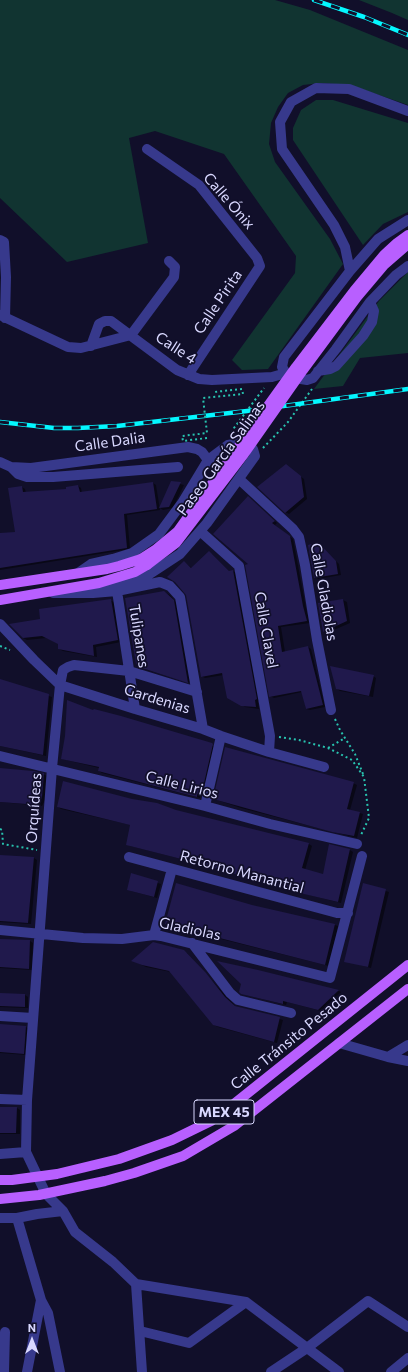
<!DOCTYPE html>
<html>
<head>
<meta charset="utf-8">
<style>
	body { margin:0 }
	#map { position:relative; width:408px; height:1372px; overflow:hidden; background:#110f2a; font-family:Commissioner,sans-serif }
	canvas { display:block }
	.north { position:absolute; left:12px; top:1320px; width:40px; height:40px; -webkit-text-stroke:3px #110f2a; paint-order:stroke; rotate:0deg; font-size:11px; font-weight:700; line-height:16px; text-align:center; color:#d9d8ff }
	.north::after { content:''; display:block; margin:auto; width:14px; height:18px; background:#d9d8ff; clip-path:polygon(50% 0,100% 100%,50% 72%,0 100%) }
</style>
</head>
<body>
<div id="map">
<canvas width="408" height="1372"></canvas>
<div class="north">N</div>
</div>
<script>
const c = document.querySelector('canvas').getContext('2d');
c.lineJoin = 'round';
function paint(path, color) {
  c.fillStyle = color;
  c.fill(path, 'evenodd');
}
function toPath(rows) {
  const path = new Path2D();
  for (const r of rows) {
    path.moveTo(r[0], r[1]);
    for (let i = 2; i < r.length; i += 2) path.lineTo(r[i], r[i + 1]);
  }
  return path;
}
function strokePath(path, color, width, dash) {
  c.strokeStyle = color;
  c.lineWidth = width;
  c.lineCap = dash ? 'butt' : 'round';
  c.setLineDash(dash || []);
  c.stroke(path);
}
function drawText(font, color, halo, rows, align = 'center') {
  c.font = font + ' Commissioner,sans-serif';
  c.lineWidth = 3.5;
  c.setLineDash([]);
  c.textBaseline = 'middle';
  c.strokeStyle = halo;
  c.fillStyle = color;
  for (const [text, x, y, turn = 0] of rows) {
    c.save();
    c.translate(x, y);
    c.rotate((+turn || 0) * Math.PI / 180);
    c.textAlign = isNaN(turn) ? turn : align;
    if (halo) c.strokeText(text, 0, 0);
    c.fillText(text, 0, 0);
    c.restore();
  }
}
const green = toPath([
	[0,0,275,0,310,10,408,50,408,105,350,85,320,83,303,85,288,93,278,107,271,123,269,144,275,162,330,239,343,264,268,369,242,370,232,360,295,273,296,256,224,154,155,131,129,138,148,243,67,262,0,198],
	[359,0,408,0,408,20,392,13],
	[316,100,333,100,408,123,408,212,383,224,363,245,293,140,293,128,301,110],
	[408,272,408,353,360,358,343,386,314,389,379,301]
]);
const shadow = toPath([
	[289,468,304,479,307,499,289,514,285,512],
	[172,482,184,485,173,508,163,510,160,508],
	[153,483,156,485,160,510,127,515,130,549,0,570,0,534,16,533,22,487,25,489,26,493,67,490,78,486,81,488,82,493],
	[251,499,277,523,275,525,293,539,306,608,310,623,281,627,285,652,308,647,311,649,325,707,310,710,306,709,302,692,274,698,270,696,250,564],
	[318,543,339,564,341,575,318,579,315,577],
	[212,554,230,572,233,571,236,573,260,701,258,701,259,709,245,707,228,698,224,675,205,678,201,676,184,562,192,568],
	[164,592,170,595,177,603,191,683,147,670,137,664],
	[343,600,347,602,350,623,327,633,323,632,319,604],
	[112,601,115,603,121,642,96,647,97,657,63,651,59,649,59,643,46,638,27,640,23,638,41,619,40,610],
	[373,676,376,678,373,697,340,691,337,689],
	[0,680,52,697,46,756,0,746],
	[94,711,216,747,204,797,201,796,200,798,102,773,99,771,99,768,66,760,62,759],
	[0,772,43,774,47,776,45,800,42,806,0,802],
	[353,783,357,785,350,810,363,814,357,838,241,808,214,799],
	[58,807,176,811,309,844,312,846,305,870,323,875,330,846,350,850,353,852,341,903,309,895,197,863,130,846,127,844,131,825,61,809],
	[0,856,34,858,37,860,31,924,0,922],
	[132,875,161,884,157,898,131,891],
	[363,884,389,892,371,968,345,961],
	[252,906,335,925,338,926,329,966,169,926,166,924],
	[0,940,30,941,33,943,32,970,0,968],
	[187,953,235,1006,283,1020,277,1043,218,1027,214,1025,171,972,146,967,133,961],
	[220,962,339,991,341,992,321,1011,287,1002,286,1005,246,995,242,993,242,983],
	[0,994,25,995,28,997,28,1008,0,1007],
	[0,1025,26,1027,29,1029,27,1055,0,1053],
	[0,1108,17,1108,20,1110,20,1134,0,1134]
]);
const building = toPath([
	[286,464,301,476,304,497,285,513,257,487],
	[171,481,181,482,169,507,159,508],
	[153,482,157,509,124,514,127,548,0,568,0,533,15,532,8,488,22,486,23,492,66,489,66,487,78,485,80,492],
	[248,496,275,521,272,523,290,536,303,606,307,621,278,626,282,652,308,646,323,705,306,709,301,691,269,697,245,565,248,564,213,534],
	[318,542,336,561,338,574,314,578,308,545],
	[209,551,229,571,233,570,257,699,255,700,256,707,241,706,227,698,222,673,201,677,186,595,175,582,167,577,184,561,191,568],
	[164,591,174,600,188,683,142,668,136,664,125,598],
	[111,599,118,640,93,645,94,656,58,649,58,644,42,636,23,638,9,624,40,619,39,609],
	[343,599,347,621,323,632,318,603],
	[330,666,374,675,369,696,336,689],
	[0,679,49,694,43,755,0,746],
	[67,700,93,710,94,709,121,716,212,743,213,744,201,796,197,794,197,797,181,793,98,771,99,767,61,759,65,736],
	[225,747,354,782,347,809,360,812,354,836,332,832,213,799],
	[0,768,33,771,44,773,42,797,39,805,0,802],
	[63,781,132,799,157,803,176,810,309,843,302,868,323,874,329,844,350,849,338,902,304,894,193,862,126,845,130,825,57,807],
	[0,855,34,857,28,923,0,921],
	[131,873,158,881,154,897,127,890],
	[176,883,252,905,335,924,325,965,165,924],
	[363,883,386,889,368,967,344,962],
	[0,939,30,940,29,969,0,967],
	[153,942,184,950,206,973,225,997,235,1006,280,1017,274,1042,213,1025,169,971,142,965,131,961],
	[217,961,258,970,339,990,318,1010,283,1001,283,1004,241,994,239,992,241,984],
	[0,993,25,994,25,1007,0,1006],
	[0,1024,26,1026,24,1054,0,1052],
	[0,1107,17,1107,16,1133,0,1133]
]);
const path = toPath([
	[232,433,234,428,264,388],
	[263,448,288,422,312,389],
	[0,646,10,650],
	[335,719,340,730,355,754,363,774],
	[279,737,299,740,328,748,352,760,364,777,369,818,361,835],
	[328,748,345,738],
	[0,829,2,830,3,844,37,850]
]);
const minor = toPath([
	[147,149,199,185,257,258,260,266,188,375],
	[408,220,378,239,350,271,284,357,282,367,286,373,295,378,307,380,313,378,336,349,370,302,396,275,408,266],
	[0,240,4,242,6,277,5,318],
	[350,271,345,247,334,225,282,149,280,122,291,102,316,88,349,89,408,111],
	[0,315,68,347,81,348,131,335,174,277,175,267,169,261],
	[91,346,99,324,105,321,111,321,177,370,199,379,212,380,272,377,286,373],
	[318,371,330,369,336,366,363,336,372,322,374,311,370,302],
	[0,462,11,467,31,468,188,447,197,449,202,452,208,460],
	[11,467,18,474,27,477,53,477,178,467],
	[239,479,293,529,299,537,305,565,317,640,331,710],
	[200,531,239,566,270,736,269,752],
	[78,573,91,564,113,559,132,553,159,534,182,503,208,460,228,445,239,443,253,449,255,456,207,523,180,554,148,575,121,584,100,583],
	[117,591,135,709],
	[53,593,93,593,117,591,160,582,170,586,180,597,203,729],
	[0,624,34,660,60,685,135,709,203,729,221,736,269,752,324,767],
	[0,756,205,806,270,824,357,844],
	[205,806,221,736],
	[129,857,337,913,348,913],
	[0,930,83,938,122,939,154,935,161,936,330,978,362,856],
	[154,935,172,869],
	[192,943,230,993,238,1000,291,1013],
	[0,1016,33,1018],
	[339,1043,388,1057,408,1045],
	[388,1057,408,1061],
	[0,1099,27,1100],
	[0,1154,26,1152],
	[0,1218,17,1218,37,1214,63,1211],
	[17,1218,41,1300,48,1313,60,1372],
	[136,1284,246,1302,339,1372],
	[140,1331,189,1343,246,1302],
	[4,1372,5,1332],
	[27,1372,41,1300],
	[142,1372,136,1284,113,1262,75,1232,63,1211,46,1194,26,1152,27,1100,52,768,60,685,63,670,68,667,74,665,129,671,197,692],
	[271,1372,307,1348,368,1301,408,1327],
	[391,1372,408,1358]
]);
const major = toPath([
	[0,585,107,569,119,566,141,559],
	[0,600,99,583,135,572,147,565],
	[0,1180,12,1180,57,1174,119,1159,172,1140,211,1121,219,1116,408,965],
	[0,1199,39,1195,105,1181,134,1173,183,1156,234,1126,408,989]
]);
const rail = toPath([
	[314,0,364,17,408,35],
	[0,422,54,428,78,428,117,426,247,411,408,389]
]);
const pathBridge = toPath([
	[207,438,183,441,182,436,207,433,203,398,243,394,242,389,214,392]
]);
const majorBridge = toPath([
	[141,559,155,550,178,531,296,367,354,291,384,255,397,243,408,235],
	[147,565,176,543,244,454,303,370,357,297,384,265,408,244]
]);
const shields = [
	[224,1112,60]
];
const shieldNames = [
	["MEX 45",224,1112]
];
const streetNames = [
	["Calle Ónix",229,201,49],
	["Calle Pirita",218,302,-56],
	["Calle 4",176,348,33],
	["Calle Dalia",110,442,-8],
	["Paseo García Salinas",221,458,-54],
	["Calle Gladiolas",324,592,80],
	["Calle Clavel",266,630,80],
	["Tulipanes",139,636,81],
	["Gardenias",157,699,17],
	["Calle Lirios",182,785,14],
	["Orquídeas",34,808,-86],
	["Retorno Manantial",242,872,15],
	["Gladiolas",190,929,12],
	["Calle Tránsito Pesado",289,1041,-39]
];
paint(green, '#113431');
paint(shadow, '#0007');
paint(building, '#20194c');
strokePath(path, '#28c3af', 2, [2, 3]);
strokePath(minor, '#37398c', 10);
strokePath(major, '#b85fff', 10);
strokePath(rail, '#04f7ff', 4.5);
strokePath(rail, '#110f2a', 3, [9]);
strokePath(pathBridge, '#28c3af', 2, [2, 3]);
strokePath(majorBridge, '#b85fff', 10);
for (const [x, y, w] of shields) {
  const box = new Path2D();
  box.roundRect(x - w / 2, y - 12, w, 24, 3);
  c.fillStyle = '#110f2a';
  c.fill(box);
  strokePath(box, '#d9d8ff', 1);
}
drawText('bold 14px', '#d9d8ff', null, shieldNames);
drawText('15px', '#d9d8ff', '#110f2a', streetNames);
</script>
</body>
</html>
